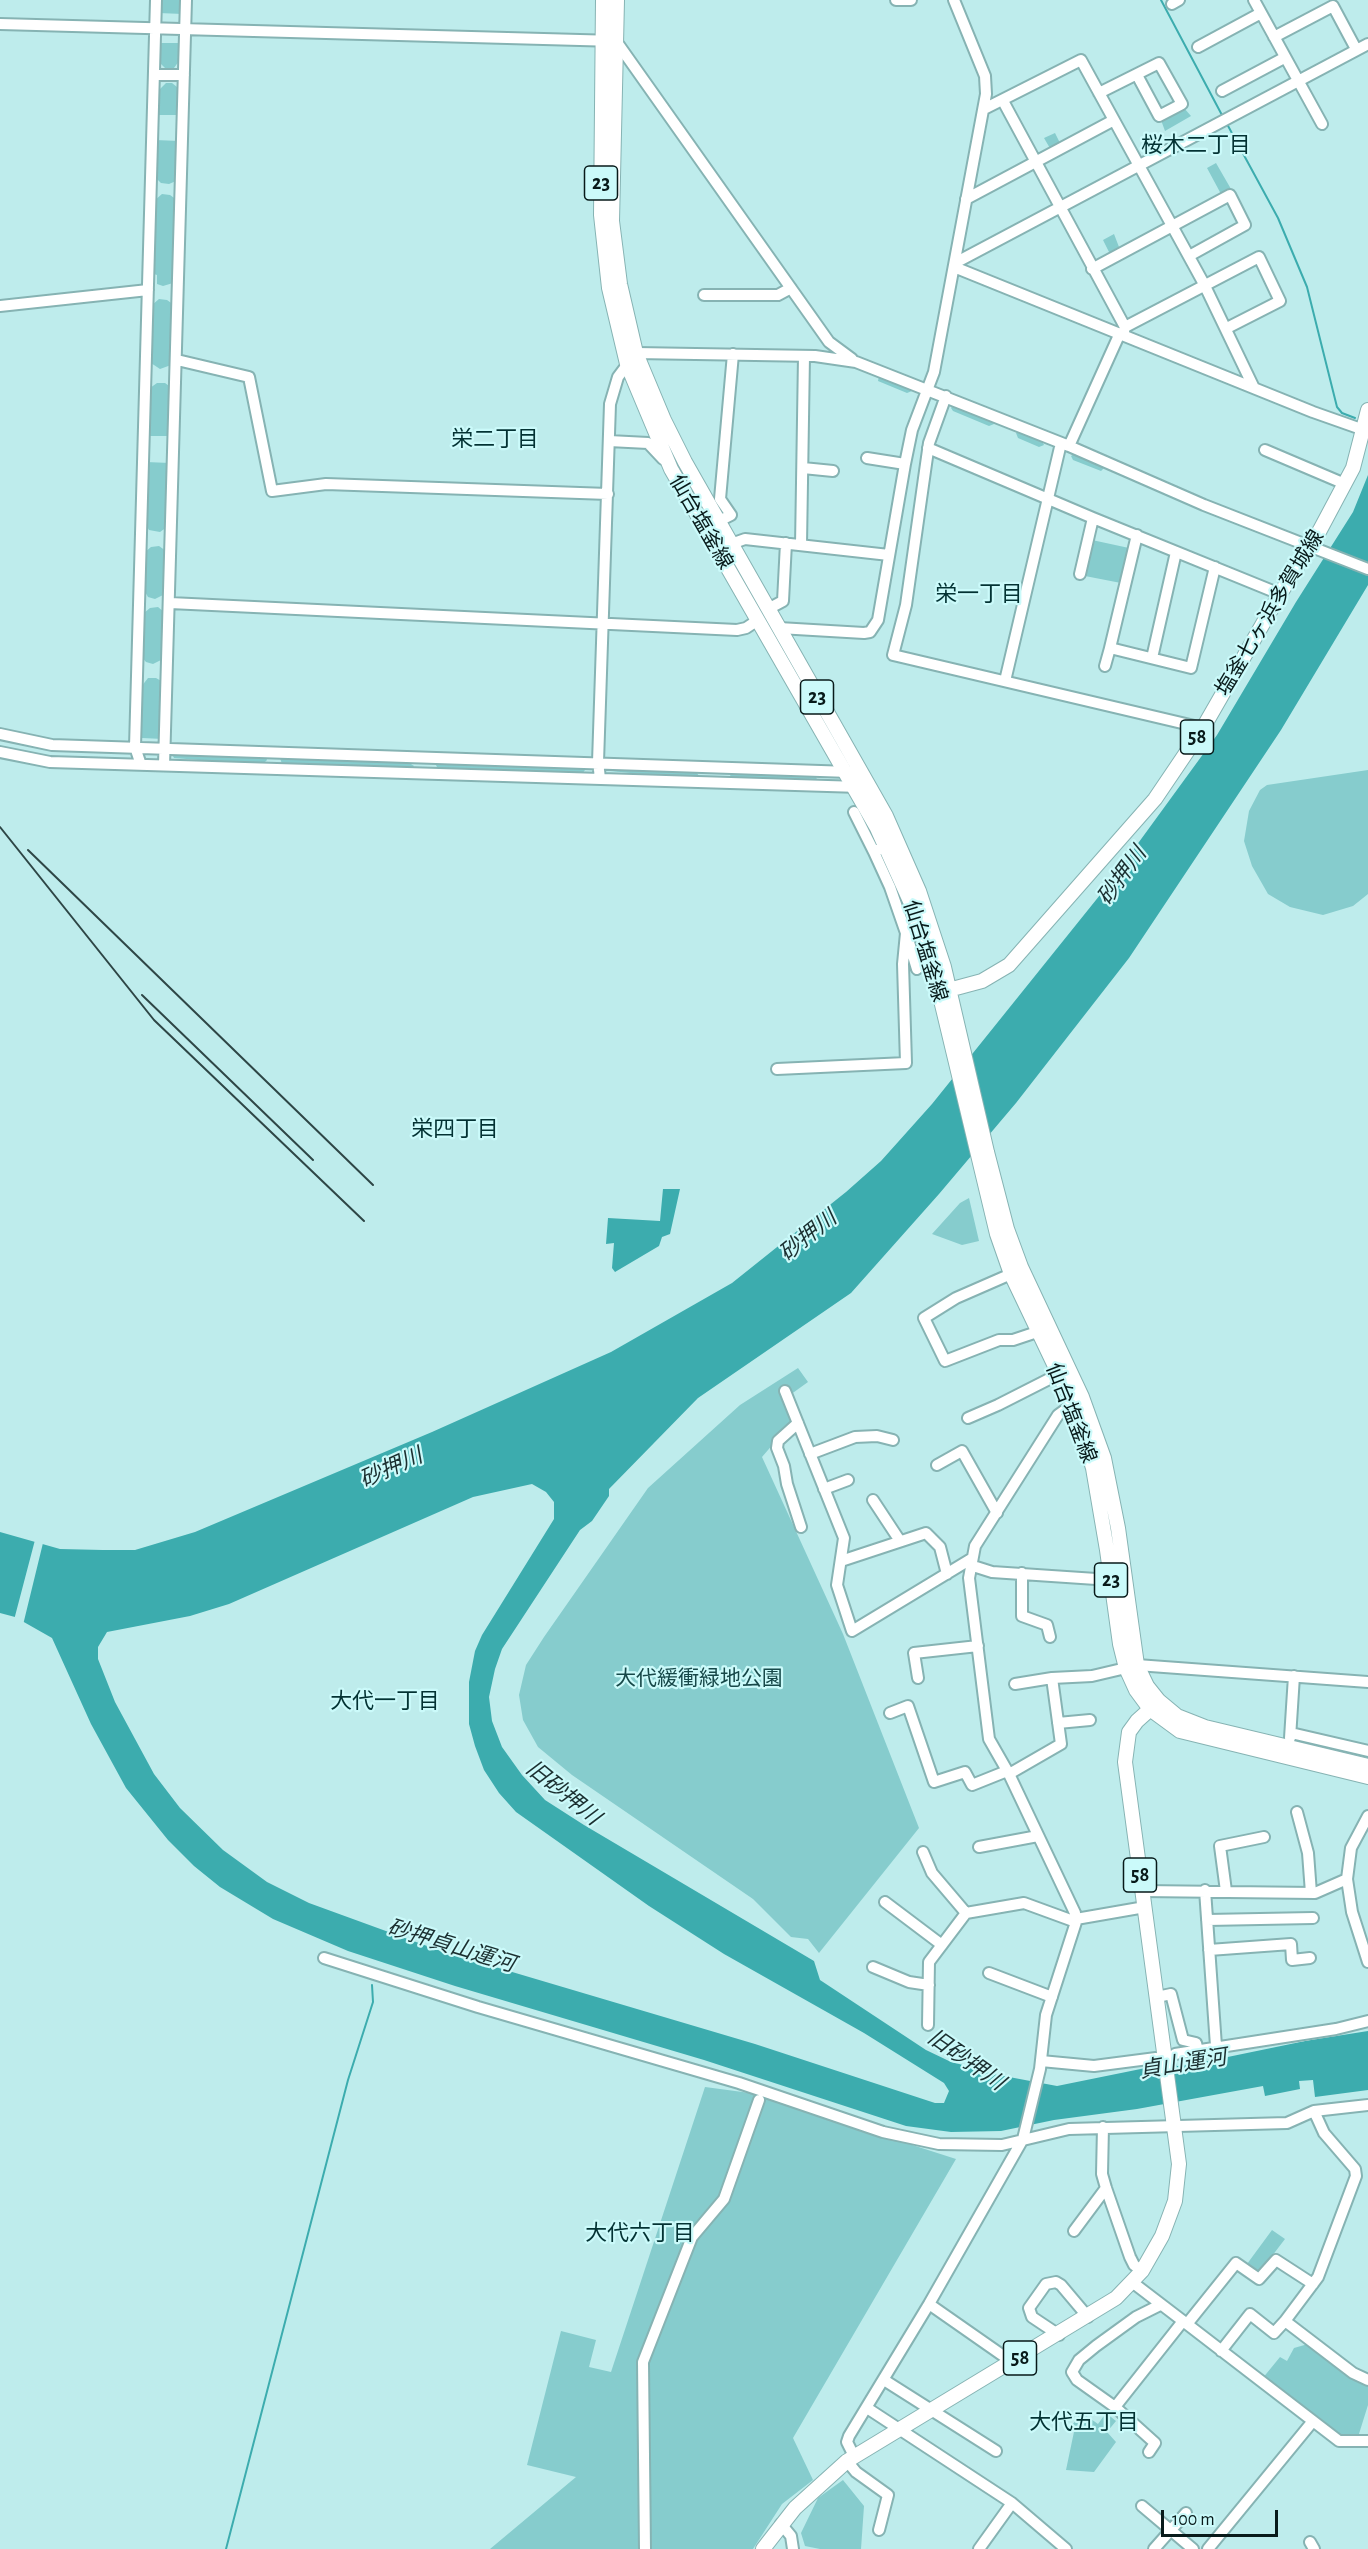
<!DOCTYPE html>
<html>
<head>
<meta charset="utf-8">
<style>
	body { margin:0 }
	#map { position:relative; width:1368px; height:2549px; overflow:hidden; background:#beecec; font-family:"Alegreya Sans",sans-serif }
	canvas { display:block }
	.scale { position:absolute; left:1161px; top:2510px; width:117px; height:27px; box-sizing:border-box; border:3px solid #081a1a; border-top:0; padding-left:8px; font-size:18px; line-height:21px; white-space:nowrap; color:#081a1a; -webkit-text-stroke:4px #cbfafa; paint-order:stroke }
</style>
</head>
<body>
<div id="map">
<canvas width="1368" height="2549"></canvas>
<div class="scale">100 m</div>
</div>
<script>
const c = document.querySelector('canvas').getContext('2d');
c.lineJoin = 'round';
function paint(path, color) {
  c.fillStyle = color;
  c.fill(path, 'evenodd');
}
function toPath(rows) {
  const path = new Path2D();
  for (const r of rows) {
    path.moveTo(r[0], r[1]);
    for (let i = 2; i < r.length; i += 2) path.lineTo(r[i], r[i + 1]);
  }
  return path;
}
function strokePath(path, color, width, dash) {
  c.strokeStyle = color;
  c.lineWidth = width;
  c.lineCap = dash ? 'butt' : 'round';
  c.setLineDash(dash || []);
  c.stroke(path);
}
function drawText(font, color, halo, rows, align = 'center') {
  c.font = font + ' "Alegreya Sans","Noto Sans JP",sans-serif';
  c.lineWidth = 4.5;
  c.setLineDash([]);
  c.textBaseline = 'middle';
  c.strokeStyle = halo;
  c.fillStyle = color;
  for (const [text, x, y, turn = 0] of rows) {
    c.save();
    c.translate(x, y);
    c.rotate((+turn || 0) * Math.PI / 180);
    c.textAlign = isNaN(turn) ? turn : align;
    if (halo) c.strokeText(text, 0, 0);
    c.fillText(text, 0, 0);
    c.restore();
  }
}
const green = toPath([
	[159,0,184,0,183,14,158,13],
	[161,43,179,43,179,61,174,68,165,68,161,64],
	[166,83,172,83,177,87,180,115,155,115,159,103,160,89],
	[1184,108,1191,116,1165,131,1161,120],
	[1055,133,1061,145,1051,150,1044,138],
	[155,140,180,141,176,181,169,184,161,183,156,178],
	[1216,163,1231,189,1221,194,1207,168],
	[162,194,170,195,177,200,173,283,163,286,157,284,157,275,151,273,155,200],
	[1114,234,1119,247,1119,250,1110,254,1103,240],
	[159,299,167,300,174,305,171,365,160,369,151,363,152,305],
	[879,376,912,389,912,391,907,393,878,381],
	[157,383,165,383,172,388,172,436,147,436,150,388],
	[953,405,993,421,994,424,989,426,953,411,951,408],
	[1019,432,1042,441,1044,445,1039,447,1018,438,1016,433],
	[1074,454,1104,467,1104,468,1101,471,1073,460,1071,456],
	[146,462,170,463,167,527,160,532,149,530,145,523],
	[1092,540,1129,548,1121,583,1085,576],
	[159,546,166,551,165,594,155,599,148,597,144,590,145,552,151,547],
	[158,607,164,612,163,659,153,664,146,662,141,656,144,613,150,608],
	[148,678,156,678,163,682,163,739,142,738,141,687],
	[172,754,266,757,267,760,263,764,224,762,174,758],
	[280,758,371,759,411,764,414,766,411,769,282,764],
	[435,763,584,767,585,770,582,774,438,769],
	[638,767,697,773,699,776,670,777,610,771,608,769],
	[1368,770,1368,894,1353,906,1323,915,1290,907,1268,894,1252,866,1244,841,1249,811,1260,790,1267,785],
	[731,774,815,776,817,779,729,778],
	[969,1198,979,1241,962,1245,932,1234,960,1203],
	[798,1368,808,1382,783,1400,792,1422,762,1457,843,1634,919,1828,819,1953,808,1939,791,1937,753,1899,572,1775,538,1747,523,1720,519,1695,526,1665,544,1637,648,1488,740,1405],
	[705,2087,750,2093,956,2159,793,2438,813,2480,782,2504,753,2549,490,2549,576,2477,527,2465,561,2331,596,2340,589,2367,611,2372],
	[1272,2230,1285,2239,1259,2273,1247,2264],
	[1308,2344,1356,2381,1368,2386,1368,2405,1358,2437,1340,2437,1262,2379,1280,2357,1287,2361,1294,2348],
	[1081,2412,1098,2424,1106,2413,1116,2421,1107,2432,1116,2442,1094,2472,1066,2470,1075,2427,1073,2424],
	[843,2480,864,2506,861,2549,820,2549,805,2546,801,2533,818,2498]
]);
const water = toPath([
	[1368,475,1368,585,1281,730,1129,958,1016,1103,939,1194,851,1293,698,1398,609,1489,609,1496,592,1521,580,1530,502,1649,495,1669,489,1697,492,1721,502,1747,522,1775,545,1800,584,1825,814,1961,820,1980,926,2050,949,2061,993,2074,1057,2086,1185,2060,1368,2031,1368,2090,1315,2097,1313,2080,1299,2081,1300,2089,1265,2096,1263,2086,1137,2109,1054,2120,1001,2131,951,2132,906,2126,704,2060,455,1986,348,1951,273,1919,220,1887,194,1866,168,1840,126,1788,91,1724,52,1638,15,1617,0,1613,0,1532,60,1549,103,1550,135,1550,195,1532,432,1432,611,1352,732,1283,846,1192,881,1161,932,1104,1104,890,1217,735,1296,602,1353,512],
	[532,1484,546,1492,554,1502,554,1519,482,1635,475,1651,469,1682,469,1724,475,1746,484,1770,499,1793,516,1812,649,1906,724,1954,864,2033,944,2083,949,2091,944,2103,935,2103,755,2044,438,1950,309,1903,267,1882,223,1850,180,1808,154,1774,115,1702,98,1659,98,1647,107,1632,190,1616,229,1604,473,1497],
	[663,1189,680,1189,670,1234,662,1237,659,1246,615,1272,612,1268,614,1243,606,1244,608,1218,660,1221]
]);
const pier = toPath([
	[35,1540,43,1543,23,1625,14,1620],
	[1368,2028,1189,2065,1177,2066,1177,2059]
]);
const stream = toPath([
	[1161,0,1223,117],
	[1227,124,1278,218,1307,287,1337,407,1342,413,1355,418],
	[226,2549,348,2080,373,2002,372,1985]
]);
const minor = toPath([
	[896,0,911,0],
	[1254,0,1322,124],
	[1172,4,1179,0],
	[0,24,616,41,829,342,852,359],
	[1274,37,1333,6,1356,49],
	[1198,47,1261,13],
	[154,75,184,75],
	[1222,91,1284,58],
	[1099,93,1159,63,1182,104,1159,116,1137,75],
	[1003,101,1125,327,1123,335],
	[984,109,1081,60,1204,284,1254,388],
	[966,199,1114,120],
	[955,263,1368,44],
	[954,267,1313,412,1364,430],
	[1092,269,1230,195,1245,225,1189,256],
	[704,295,778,295,791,288],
	[0,306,148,290],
	[1125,327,1259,257,1280,301,1227,328],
	[177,360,249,377,272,491,326,484,608,494],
	[946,396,929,443,906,605,893,655,1203,728],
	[609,441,648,443,663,459],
	[1069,446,1120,333],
	[928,448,1093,518,1280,594],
	[1265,450,1345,484],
	[867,458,905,464],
	[803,468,833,471],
	[717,522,731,515,720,499,733,354],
	[1137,535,1110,648,1191,668,1215,567],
	[731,544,745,539,889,555],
	[801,545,804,356],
	[1080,574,1093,518],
	[170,603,737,630,746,628,758,620],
	[768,609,783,601,786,543],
	[779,628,864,633,870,632,878,620,905,464,912,430,934,372,986,94,985,76,954,0],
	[1152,658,1176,552],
	[1105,666,1110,648],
	[1005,681,1061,443],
	[0,734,52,745,850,772],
	[0,752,50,762,860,787],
	[141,765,135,747,156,0],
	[164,765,186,0],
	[600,778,598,762,610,404,618,377,636,353,815,356,856,362,1069,446,1204,505,1368,569],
	[854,812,874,852],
	[908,939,917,969],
	[777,1069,906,1063,903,964,906,933,890,887,874,852,886,846],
	[1011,1274,956,1298,924,1318,945,1361,999,1340,1013,1340,1037,1332],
	[785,1391,844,1538,837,1585,852,1631,971,1559],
	[968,1418,998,1405,1059,1374],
	[798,1423,778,1441,777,1448,784,1466,787,1484,801,1527],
	[810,1454,855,1437,877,1436,893,1440],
	[937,1465,962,1451,997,1513],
	[824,1489,848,1480],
	[873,1500,900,1541],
	[841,1561,926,1533,940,1547,947,1574],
	[970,1565,992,1572,1111,1580],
	[1022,1573,1022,1616,1047,1625,1050,1637],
	[1137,1665,1368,1682],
	[918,1678,914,1653,978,1646],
	[1052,1678,1092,1676,1126,1668],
	[890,1713,908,1706,934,1782,965,1772,972,1785,1007,1771],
	[1058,1723,1090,1720],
	[1291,1733,1368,1751],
	[1290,1738,1294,1676],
	[1009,1774,1061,1744,1052,1678,1015,1684],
	[1297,1812,1308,1853,1311,1893],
	[1368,1816,1351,1848,1347,1879,1352,1912,1368,1962],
	[979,1847,1038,1836],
	[923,1852,932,1873,966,1913],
	[1205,1890,1216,2046],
	[1142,1891,1315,1893,1347,1879],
	[1226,1891,1220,1846,1264,1837],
	[885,1902,942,1945],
	[1076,1919,1145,1907],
	[1207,1920,1313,1918],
	[1209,1950,1291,1944,1292,1960,1310,1958],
	[324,1958,478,2007,739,2083,883,2132,939,2144,1002,2145,1069,2129,1287,2123,1314,2111,1368,2105],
	[873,1967,909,1982,929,1985],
	[989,1973,1052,1997],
	[1157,1997,1171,1994,1183,2040,1196,2043,1198,2050],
	[928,2025,929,1962,966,1913,1024,1903,1076,1922],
	[1175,2054,1336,2029,1368,2021],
	[1041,2061,1094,2066,1156,2058],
	[1314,2111,1324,2133,1355,2169,1356,2176,1318,2277,1285,2321,1353,2373,1368,2380],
	[1103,2127,1102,2174,1106,2188,1130,2257,1134,2265,1142,2271],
	[1074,2231,1106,2188],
	[1132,2282,1183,2321,1115,2407,1077,2380,1072,2372,1079,2360,1096,2346,1136,2317,1160,2305],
	[929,2304,1012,2362],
	[1183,2321,1339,2441,1368,2441],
	[1187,2324,1236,2263,1259,2279,1276,2260,1313,2284],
	[1059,2335,1032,2317,1029,2308,1046,2284,1056,2282,1061,2285,1088,2317],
	[1221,2351,1250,2314,1274,2333,1285,2321],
	[884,2380,996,2451],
	[1115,2407,1155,2443,1149,2452],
	[867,2408,1012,2503,1066,2549],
	[854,2456,847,2442,849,2436,929,2304,1023,2139,1040,2069,1046,2015,1076,1922,1075,1913,1009,1774,989,1739,969,1578,975,1546,1058,1415,1079,1400],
	[847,2461,856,2472,888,2495,879,2530],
	[1142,2506,1193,2549],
	[781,2524,791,2536,793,2549],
	[1310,2542,1314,2549],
	[645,2549,643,2362,692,2237,724,2199,759,2100],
	[979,2549,1012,2503],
	[1154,2549,1186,2513],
	[1208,2549,1313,2421]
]);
const major = toPath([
	[603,0,601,215,609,288,627,364,671,469,877,828,910,901,934,971,997,1234,1011,1274,1073,1404,1093,1468,1107,1550,1120,1644,1126,1668,1136,1690,1150,1709,1180,1731,1368,1777],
	[617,0,612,221,620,284,636,353,664,420,685,462,886,816,919,891,944,967,987,1152,1007,1229,1021,1267,1082,1397,1104,1458,1118,1528,1137,1665,1147,1686,1159,1701,1177,1716,1205,1727,1368,1766],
	[941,992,982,981,1009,965,1155,799,1203,728,1280,594,1320,530,1353,468,1368,410],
	[763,2549,795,2508,847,2461,1116,2298,1142,2271,1162,2236,1175,2201,1179,2164,1125,1762,1129,1732,1137,1721,1157,1703]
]);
const rail = toPath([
	[0,827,154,1020,364,1221],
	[28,850,373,1185],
	[142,995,313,1160]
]);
const shields = [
	[601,183,33],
	[817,697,33],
	[1197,737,33],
	[1111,1580,33],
	[1140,1875,33],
	[1020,2358,33]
];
const shieldNames = [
	["23",601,183],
	["23",817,697],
	["58",1197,737],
	["23",1111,1580],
	["58",1140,1875],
	["58",1020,2358]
];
const streetNames = [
	["仙台塩釜線",701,522,60],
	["塩釜七ヶ浜多賀城線",1270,613,-59],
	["仙台塩釜線",925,951,73],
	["仙台塩釜線",1071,1413,69]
];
const parkNames = [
	["大代緩衝緑地公園",699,1679]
];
const neighbourhoodNames = [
	["桜木二丁目",1196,145],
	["栄二丁目",495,439],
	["栄一丁目",979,594],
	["栄四丁目",455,1129],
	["大代一丁目",385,1701],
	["大代六丁目",640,2233],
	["大代五丁目",1084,2422]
];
const waterNames = [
	["砂押川",1122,876,-54],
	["砂押川",808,1236,-39],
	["砂押川",391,1468,-24],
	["旧砂押川",563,1793,39],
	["砂押貞山運河",451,1946,17],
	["旧砂押川",966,2060,35],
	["貞山運河",1183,2064,-9]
];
paint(green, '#86cccd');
paint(water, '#3cacae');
paint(pier, '#beecec');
strokePath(stream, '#3cacae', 2);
strokePath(minor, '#86b3b3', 14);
strokePath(major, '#86b3b3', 16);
strokePath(minor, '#fff', 10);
strokePath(major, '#fff', 14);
strokePath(rail, '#2e4646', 2);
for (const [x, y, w] of shields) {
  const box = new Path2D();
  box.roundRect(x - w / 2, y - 17, w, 34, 4.5);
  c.fillStyle = '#cbfafa';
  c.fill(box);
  strokePath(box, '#081a1a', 1.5);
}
drawText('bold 20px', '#081a1a', null, shieldNames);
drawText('21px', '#081a1a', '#cbfafa', streetNames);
drawText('21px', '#174849', '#cbfafa', parkNames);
drawText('22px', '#033233', '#cbfafa', neighbourhoodNames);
drawText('italic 22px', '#1b2f30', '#cbfafa', waterNames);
</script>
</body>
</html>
